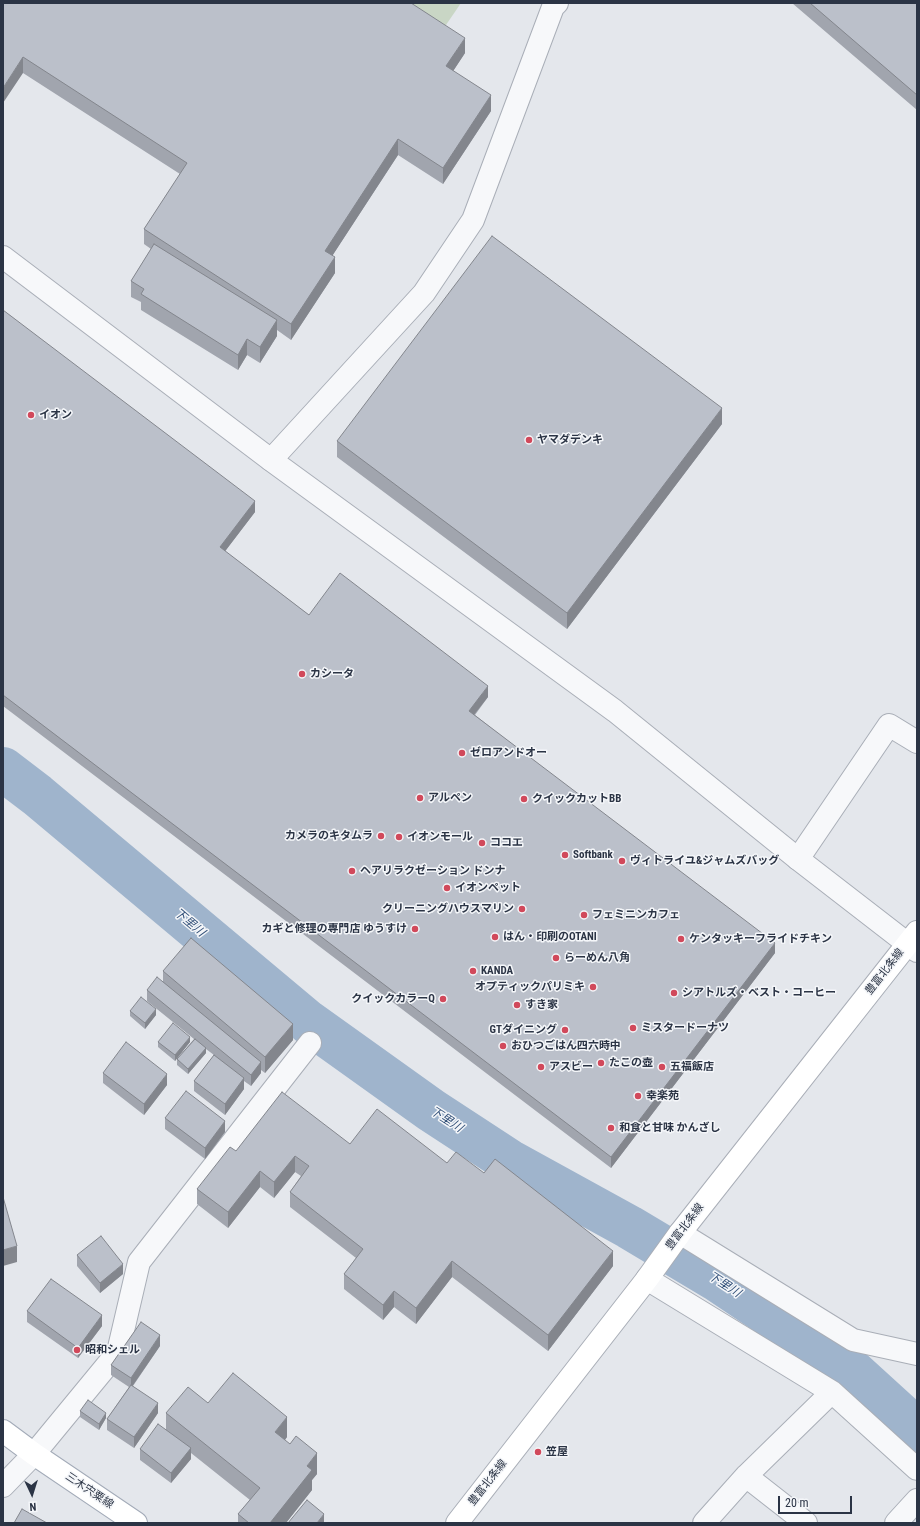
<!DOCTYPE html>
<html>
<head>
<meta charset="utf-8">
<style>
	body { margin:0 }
	#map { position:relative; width:920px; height:1526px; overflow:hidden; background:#e4e7ec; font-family:"Roboto Condensed",sans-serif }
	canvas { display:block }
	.frame { position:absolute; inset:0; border:4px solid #2b3445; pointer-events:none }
	.north { position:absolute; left:12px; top:1474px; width:40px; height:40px; -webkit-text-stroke:3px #f4f6f9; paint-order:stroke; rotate:176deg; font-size:11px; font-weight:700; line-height:16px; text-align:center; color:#2b3445 }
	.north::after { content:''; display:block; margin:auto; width:14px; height:18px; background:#2b3445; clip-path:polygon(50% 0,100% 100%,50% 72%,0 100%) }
	.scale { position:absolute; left:778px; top:1496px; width:74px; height:18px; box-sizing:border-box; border:2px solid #2b3445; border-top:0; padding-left:5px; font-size:12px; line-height:14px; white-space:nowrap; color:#2b3445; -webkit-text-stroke:3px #f4f6f9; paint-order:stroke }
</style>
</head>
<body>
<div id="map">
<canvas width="920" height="1526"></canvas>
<div class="frame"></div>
<div class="north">N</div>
<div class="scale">20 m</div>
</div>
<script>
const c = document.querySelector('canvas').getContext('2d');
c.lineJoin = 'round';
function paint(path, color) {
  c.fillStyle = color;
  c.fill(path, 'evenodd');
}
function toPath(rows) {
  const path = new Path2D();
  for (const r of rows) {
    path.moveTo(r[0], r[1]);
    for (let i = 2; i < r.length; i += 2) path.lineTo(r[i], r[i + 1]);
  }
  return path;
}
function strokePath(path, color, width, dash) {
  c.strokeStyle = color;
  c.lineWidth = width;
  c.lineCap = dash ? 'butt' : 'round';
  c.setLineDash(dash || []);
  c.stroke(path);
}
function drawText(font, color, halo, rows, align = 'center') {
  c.font = font + ' "Roboto Condensed","Noto Sans JP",sans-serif';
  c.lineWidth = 3;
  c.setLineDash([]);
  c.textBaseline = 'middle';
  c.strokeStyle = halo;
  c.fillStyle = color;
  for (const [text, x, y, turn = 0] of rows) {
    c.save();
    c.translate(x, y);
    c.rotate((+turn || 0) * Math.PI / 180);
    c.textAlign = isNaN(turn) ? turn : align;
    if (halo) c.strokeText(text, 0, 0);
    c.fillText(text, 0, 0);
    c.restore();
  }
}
const green = toPath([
	[369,3,461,3,433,44]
]);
const river = toPath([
	[3,769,37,795,308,1022,431,1110,509,1161,629,1227,716,1279,850,1369,917,1430]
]);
const minor = toPath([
	[271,460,424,293,473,220,553,7,557,3],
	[798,859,889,725,917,742],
	[680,1233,853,1340,917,1354],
	[647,1279,832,1392,917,1469],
	[746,1476,806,1523],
	[3,1486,34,1454,118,1352,139,1262,310,1043],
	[704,1523,746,1476,832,1392],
	[896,1523,917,1500]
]);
const tertiary = toPath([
	[3,257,271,460,615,711,798,859,917,951]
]);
const secondary = toPath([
	[457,1523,647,1279,680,1233,917,932]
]);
const primary = toPath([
	[3,1431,34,1454,136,1523]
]);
const wall = toPath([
	[3,3,465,53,453,71,491,111,443,184,398,155,332,256,335,273,291,340,277,330,277,336,260,363,247,355,238,370,141,310,141,302,131,297,131,281,151,249,144,244,144,229,180,174,23,73],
	[792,3,917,3,917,110],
	[3,310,255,512,225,551,309,615,488,697,475,715,775,953,611,1168,3,706],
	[722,424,567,629,337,457,337,441],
	[163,971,293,1040,265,1073,261,1070,261,1073,251,1086,244,1081,244,1089,225,1115,194,1091,194,1081,214,1055,206,1049,206,1053,188,1074,177,1065,177,1059,194,1039,147,1001,147,990,163,982],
	[130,1011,156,1015,145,1029,130,1016],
	[158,1042,190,1042,175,1061,158,1047],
	[103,1073,167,1085,144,1115,103,1083],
	[165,1118,225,1132,205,1159,165,1129],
	[350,1144,447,1163,484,1173,613,1266,548,1351,452,1277,416,1324,394,1307,383,1320,344,1289,344,1274,356,1258,290,1207,290,1192,301,1176,295,1172,274,1198,260,1187,228,1228,197,1204,197,1189,236,1151],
	[77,1255,123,1274,100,1293,77,1266],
	[27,1311,102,1326,78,1358,27,1322],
	[160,1346,133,1386,158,1413,134,1448,107,1430,107,1419,129,1387,111,1375,111,1365],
	[208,1403,287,1437,285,1440,317,1474,312,1480,312,1490,286,1523,238,1523,238,1514,250,1500,191,1453,191,1459,171,1483,140,1460,140,1449,166,1430,166,1413],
	[80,1411,106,1418,99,1430,80,1417]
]);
const shadedWall = toPath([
	[465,38,465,53,446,82,446,66],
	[23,57,23,73,3,103,3,88],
	[491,95,491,111,443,184,443,168],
	[398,139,398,155,325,267,325,251],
	[335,257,335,273,291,340,291,324],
	[277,320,277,336,260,363,260,347],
	[247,339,247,355,238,370,238,355],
	[722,408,722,424,567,629,567,613],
	[255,501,255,512,220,558,220,547],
	[488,686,488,697,469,721,469,711],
	[775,943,775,953,611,1168,611,1157],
	[156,1009,156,1015,145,1029,145,1023],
	[293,1024,293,1040,265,1073,265,1057],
	[190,1037,190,1042,175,1061,175,1055],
	[206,1048,206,1053,188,1074,188,1069],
	[261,1062,261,1073,251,1086,251,1075],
	[167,1074,167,1085,144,1115,144,1104],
	[244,1078,244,1089,225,1115,225,1104],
	[225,1121,225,1132,205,1159,205,1148],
	[295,1156,295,1172,274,1198,274,1182],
	[260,1171,260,1187,228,1228,228,1212],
	[17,1246,17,1262,3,1266,3,1250],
	[613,1251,613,1266,548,1351,548,1335],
	[452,1261,452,1277,416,1324,416,1308],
	[123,1264,123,1274,100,1293,100,1283],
	[394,1291,394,1307,383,1320,383,1305],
	[102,1315,102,1326,78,1358,78,1348],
	[160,1335,160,1346,131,1388,131,1378],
	[158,1403,158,1413,134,1448,134,1437],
	[106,1413,106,1418,99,1430,99,1424],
	[287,1417,287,1437,275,1453,275,1432],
	[191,1448,191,1459,171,1483,171,1473],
	[317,1453,317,1474,312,1480,312,1490,286,1523,270,1523,307,1466],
	[324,1514,324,1523,317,1523]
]);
const building = toPath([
	[3,3,411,3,465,38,446,66,491,95,443,168,398,139,325,251,335,257,291,324,144,229,187,163,23,57,3,88,3,3],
	[810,3,917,3,917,95,810,3],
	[492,236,722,408,567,613,337,441,492,236],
	[154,244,277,320,260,347,247,339,238,355,141,294,144,289,131,281,154,244],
	[3,310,255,501,220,547,309,615,340,573,488,686,469,711,775,943,611,1157,3,695,3,310],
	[191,938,293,1024,265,1057,163,971,191,938],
	[157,977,261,1062,251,1075,147,990,157,977],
	[141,997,156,1009,145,1023,130,1011,141,997],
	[173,1023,190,1037,175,1055,158,1042,173,1023],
	[195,1039,206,1048,188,1069,177,1059,195,1039],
	[126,1042,167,1074,144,1104,103,1073,126,1042],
	[214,1055,244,1078,225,1104,194,1081,214,1055],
	[186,1091,225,1121,205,1148,165,1118,186,1091],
	[282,1092,350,1144,377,1109,447,1163,456,1152,484,1173,495,1159,613,1251,548,1335,452,1261,416,1308,394,1291,383,1305,344,1274,363,1249,290,1192,309,1166,295,1156,274,1182,260,1171,228,1212,197,1189,230,1147,236,1151,282,1092],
	[3,1197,17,1246,3,1250,3,1197],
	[101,1236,123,1264,100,1283,77,1255,101,1236],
	[51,1279,102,1315,78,1348,27,1311,51,1279],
	[141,1322,160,1335,131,1378,111,1365,141,1322],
	[233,1373,287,1417,275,1432,290,1444,296,1436,317,1453,307,1466,312,1470,270,1523,249,1523,238,1514,260,1488,166,1413,188,1387,208,1403,233,1373],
	[131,1385,158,1403,134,1437,107,1419,131,1385],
	[88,1400,106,1413,99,1424,80,1411,88,1400],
	[158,1424,191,1448,171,1473,140,1449,158,1424],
	[307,1500,324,1514,317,1523,288,1523,307,1500],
	[22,1509,47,1523,14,1523,22,1509]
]);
const markers = [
	[31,415,4,"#d1495b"],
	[529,440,4,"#d1495b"],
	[302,674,4,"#d1495b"],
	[462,753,4,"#d1495b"],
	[420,798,4,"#d1495b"],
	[524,799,4,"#d1495b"],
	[381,836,4,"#d1495b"],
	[399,837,4,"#d1495b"],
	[482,843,4,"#d1495b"],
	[565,855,4,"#d1495b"],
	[622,861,4,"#d1495b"],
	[352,871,4,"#d1495b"],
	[447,888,4,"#d1495b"],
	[522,909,4,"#d1495b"],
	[584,915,4,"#d1495b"],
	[415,929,4,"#d1495b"],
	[495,937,4,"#d1495b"],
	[681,939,4,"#d1495b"],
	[556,958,4,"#d1495b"],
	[473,971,4,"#d1495b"],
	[593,987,4,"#d1495b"],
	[674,993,4,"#d1495b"],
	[443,999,4,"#d1495b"],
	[517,1005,4,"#d1495b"],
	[633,1028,4,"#d1495b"],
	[565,1030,4,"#d1495b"],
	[503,1046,4,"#d1495b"],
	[601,1063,4,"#d1495b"],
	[541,1067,4,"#d1495b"],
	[662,1067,4,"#d1495b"],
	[638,1096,4,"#d1495b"],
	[611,1128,4,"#d1495b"],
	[77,1350,4,"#d1495b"],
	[538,1452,4,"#d1495b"]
];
const poiNames = [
	["イオン",39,415],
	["ヤマダデンキ",537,440],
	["カシータ",310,674],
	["ゼロアンドオー",470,753],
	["アルペン",428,798],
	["クイックカットBB",532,799],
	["カメラのキタムラ",373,836,"right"],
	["イオンモール",407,837],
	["ココエ",490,843],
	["Softbank",573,855],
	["ヴィトライユ&ジャムズバッグ",630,861],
	["ヘアリラクゼーション ドンナ",360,871],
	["イオンペット",455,888],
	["クリーニングハウスマリン",514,909,"right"],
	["フェミニンカフェ",592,915],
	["カギと修理の専門店 ゆうすけ",407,929,"right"],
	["はん・印刷のOTANI",503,937],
	["ケンタッキーフライドチキン",689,939],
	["らーめん八角",564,958],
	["KANDA",481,971],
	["オプティックパリミキ",585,987,"right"],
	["シアトルズ・ベスト・コーヒー",682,993],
	["クイックカラーQ",435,999,"right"],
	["すき家",525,1005],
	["ミスタードーナツ",641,1028],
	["GTダイニング",557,1030,"right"],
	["おひつごはん四六時中",511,1046],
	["たこの壺",609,1063],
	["アスビー",549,1067],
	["五福飯店",670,1067],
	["幸楽苑",646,1096],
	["和食と甘味 かんざし",619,1128],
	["昭和シェル",85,1350],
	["笠屋",546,1452]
];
const streetNames = [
	["豊富北条線",885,972,-52],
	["豊富北条線",685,1227,-53],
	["豊富北条線",488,1483,-52],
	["三木宍粟線",89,1491,34]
];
const waterNames = [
	["下里川",189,923,40],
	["下里川",446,1120,33],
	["下里川",724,1285,33]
];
paint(green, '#c9d6c5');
strokePath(river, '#9fb4cc', 44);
strokePath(minor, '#a9aeb7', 24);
strokePath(tertiary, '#a9aeb7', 24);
strokePath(secondary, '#a9aeb7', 24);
strokePath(primary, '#a3abb8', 24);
strokePath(minor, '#f7f8fa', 22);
strokePath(tertiary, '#f7f8fa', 22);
strokePath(secondary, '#fff', 22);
strokePath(primary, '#fff', 22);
paint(wall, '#a1a5ae');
paint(shadedWall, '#83868d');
paint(building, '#bbc0ca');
strokePath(building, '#83868d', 1);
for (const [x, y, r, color] of markers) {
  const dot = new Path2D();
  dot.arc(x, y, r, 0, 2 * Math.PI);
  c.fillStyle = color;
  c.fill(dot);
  strokePath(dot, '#f4f6f9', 1.5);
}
drawText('bold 11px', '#2b3445', '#f4f6f9', poiNames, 'left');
drawText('11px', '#2b3445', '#f4f6f9', streetNames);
drawText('italic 12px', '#34527a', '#f4f6f9', waterNames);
</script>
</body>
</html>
